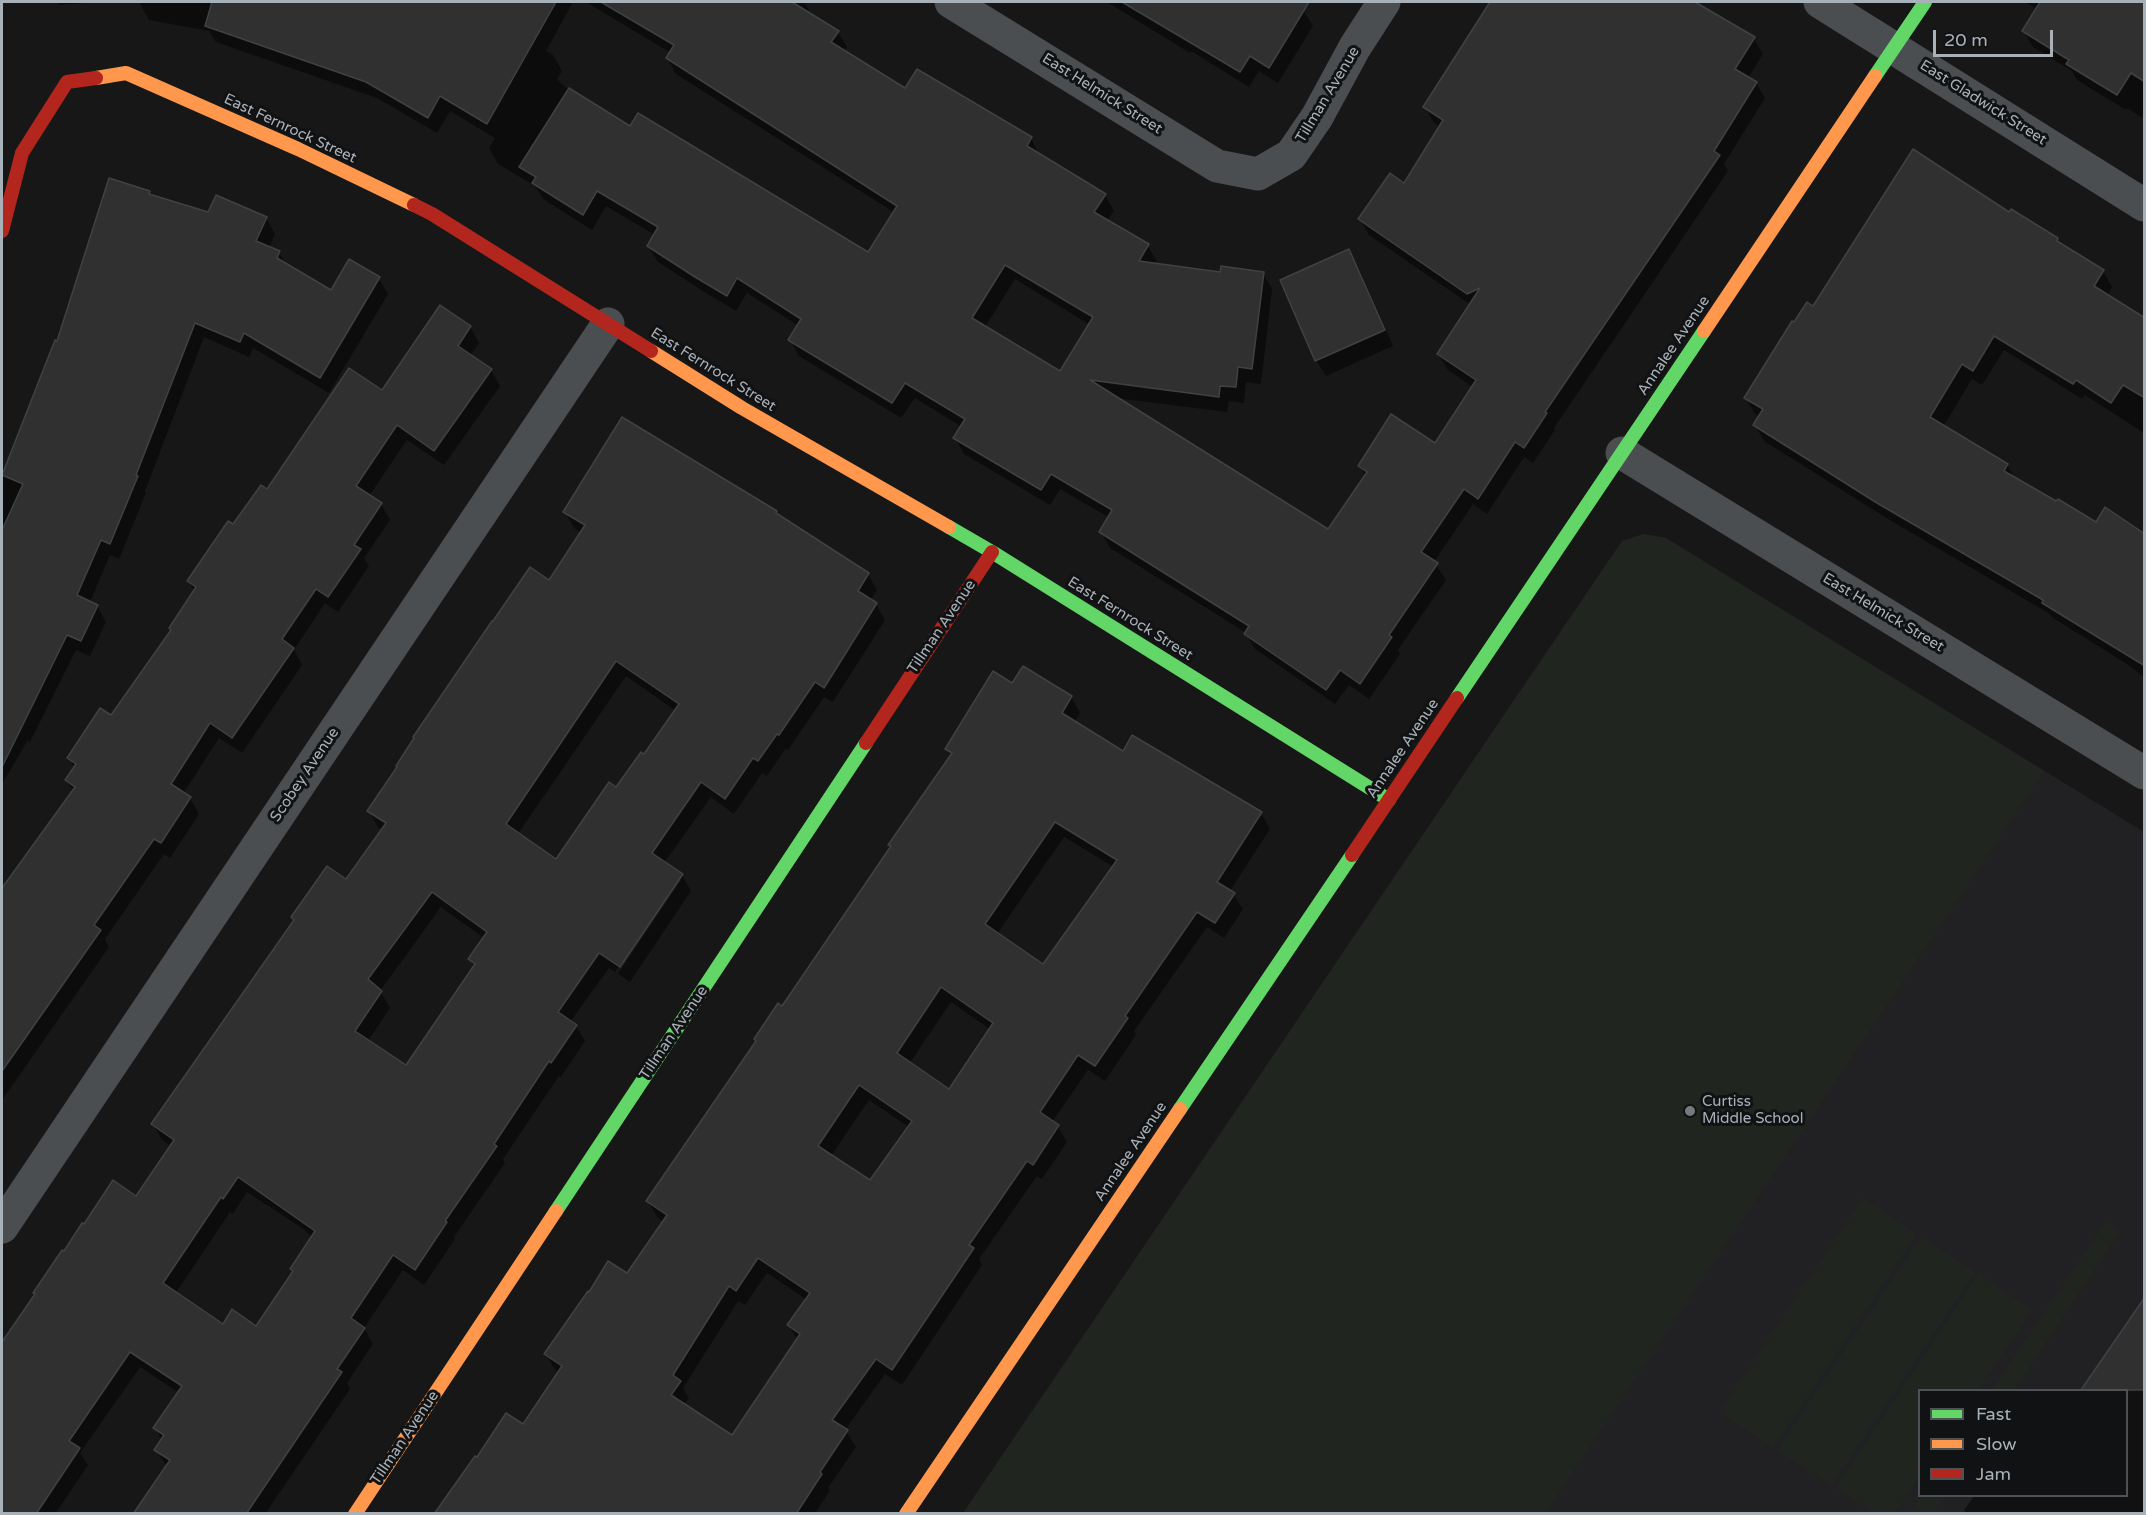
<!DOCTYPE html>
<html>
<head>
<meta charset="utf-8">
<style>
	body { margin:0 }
	#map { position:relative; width:2146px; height:1515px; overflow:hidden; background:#171717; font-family:"Varela Round",sans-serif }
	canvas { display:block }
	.frame { position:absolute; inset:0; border:3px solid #a9b1b8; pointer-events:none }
	.legend { position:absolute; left:1918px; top:1389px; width:210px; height:108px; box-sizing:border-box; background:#111213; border:2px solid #4e5255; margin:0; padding:8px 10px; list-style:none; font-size:18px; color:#a9b1b8 }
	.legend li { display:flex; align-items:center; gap:12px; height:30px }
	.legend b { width:30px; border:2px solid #4e5255 }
	.scale { position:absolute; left:1933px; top:30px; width:120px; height:27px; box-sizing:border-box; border:3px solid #a9b1b8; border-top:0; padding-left:8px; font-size:18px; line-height:21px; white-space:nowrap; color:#a9b1b8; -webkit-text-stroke:4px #111213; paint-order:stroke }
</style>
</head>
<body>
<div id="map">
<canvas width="2146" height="1515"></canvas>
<div class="frame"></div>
<ul class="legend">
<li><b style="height:8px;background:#63d668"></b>Fast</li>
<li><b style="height:8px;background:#ff974d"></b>Slow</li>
<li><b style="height:8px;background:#b3261e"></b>Jam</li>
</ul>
<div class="scale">20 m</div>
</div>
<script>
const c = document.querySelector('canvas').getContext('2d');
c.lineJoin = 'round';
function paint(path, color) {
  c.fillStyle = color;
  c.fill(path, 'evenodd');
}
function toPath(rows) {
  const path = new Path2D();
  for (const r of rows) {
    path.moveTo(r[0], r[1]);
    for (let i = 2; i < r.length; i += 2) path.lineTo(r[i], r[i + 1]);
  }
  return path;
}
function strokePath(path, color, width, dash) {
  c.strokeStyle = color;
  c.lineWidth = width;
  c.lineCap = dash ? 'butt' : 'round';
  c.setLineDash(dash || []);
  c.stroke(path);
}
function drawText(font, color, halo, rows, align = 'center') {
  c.font = font + ' "Varela Round",sans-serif';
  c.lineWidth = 6;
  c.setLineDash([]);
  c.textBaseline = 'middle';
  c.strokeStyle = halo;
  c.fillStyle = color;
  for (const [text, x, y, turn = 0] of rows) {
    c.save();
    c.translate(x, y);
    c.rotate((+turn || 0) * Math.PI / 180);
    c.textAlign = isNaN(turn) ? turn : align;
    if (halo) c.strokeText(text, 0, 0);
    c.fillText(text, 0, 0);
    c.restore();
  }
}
const built = toPath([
	[1644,534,1666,538,2144,832,2144,1513,963,1514,1622,541],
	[1920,1390,2126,1390,2126,1496,1920,1496]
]);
const green = toPath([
	[1644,534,1666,538,2044,771,1545,1513,963,1513,1622,541],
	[1863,1198,1916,1234,1773,1448,1720,1412],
	[2106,1222,2120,1231,2014,1390,1992,1390],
	[1921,1237,1975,1272,1831,1485,1777,1450],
	[1979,1274,2032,1310,1978,1390,1920,1390,1919,1477,1895,1513,1874,1513,1836,1488],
	[1921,1496,1945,1496,1933,1513,1909,1513]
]);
const shadow = toPath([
	[57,2,100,2,59,5],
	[141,2,573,2,546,51,553,55,562,71,557,79,565,87,631,128,869,254,895,213,676,74,667,58,671,53,586,2,804,2,809,10,807,12,838,32,847,47,844,52,906,90,1031,138,1039,155,1105,195,1114,211,1107,221,1147,245,1157,261,1154,264,1221,273,1263,273,1272,289,1261,384,1246,382,1244,403,1229,401,1227,412,1115,398,1329,531,1365,476,1360,466,1436,445,1473,387,1448,370,1438,354,1471,305,1369,235,1360,219,1404,185,1440,127,1434,123,1425,107,1491,2,1627,2,1673,30,1692,2,1753,38,1763,54,1748,78,1756,83,1765,98,1724,164,1728,171,1554,428,1555,430,1533,463,1524,457,1487,514,1473,504,1434,562,1446,580,1398,650,1400,654,1369,699,1349,685,1335,704,1255,649,1245,632,1110,548,1101,532,1110,518,1060,489,1050,505,964,454,955,438,962,427,915,398,901,418,799,356,790,340,799,326,747,293,736,311,706,293,658,262,648,246,655,235,606,206,592,230,543,199,535,186,498,164,489,148,495,138,450,111,437,133,377,98,216,42,209,31,149,20,140,4],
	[1015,279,1090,325,1061,373,985,327],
	[1107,2,1288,2,1303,10,1313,26,1278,83,1259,71,1249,87,1191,51,1190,53],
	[2025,2,2144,2,2144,119,2127,108,2126,110,2077,80,2072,71,2033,47,2024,31,2037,9],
	[149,192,152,196,208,214,266,218,275,234,269,248,279,252,287,266,331,292,379,279,388,294,329,393,253,348,249,357,204,337,145,491,146,493,119,559,110,555,90,602,97,606,106,622,90,656,76,650,30,742,28,740,2,784,2,479,58,343],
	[2009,214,2057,239,2061,245,2103,271,2112,287,2107,296,2144,319,2144,433,2085,395,2082,399,2004,350,1982,385,1972,379,1943,427,2007,465,2016,480,2096,524,2144,535,2144,677,2127,664,2053,618,2050,614,1888,519,1764,441,1755,425,1760,417,1755,414,1746,398,1795,325,1814,308],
	[1349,251,1358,266,1393,346,1326,376,1316,360],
	[440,307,470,327,479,343,470,356,491,370,500,386,444,465,407,440,369,496,381,504,390,520,364,558,369,566,338,612,325,603,294,650,302,665,242,753,219,738,183,794,190,798,199,814,170,858,164,854,105,939,109,947,2,1100,2,891,73,791,67,781,75,769,69,758,111,717,172,631,195,592,189,582,234,526,267,491,382,392],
	[565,512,777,516,868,574,877,590,870,601,876,604,885,620,833,702,824,697,788,750,786,748,767,776,762,773,734,814,711,797,664,863,682,875,691,891,630,982,618,974,681,880,678,880,615,972,609,968,570,1022,576,1026,585,1041,561,1077,559,1076,503,1159,505,1163,454,1237,455,1239,424,1285,403,1270,364,1328,373,1344,347,1383,350,1389,265,1514,134,1514,167,1467,156,1450,162,1440,155,1428,179,1393,140,1367,80,1453,88,1465,55,1514,2,1514,2,1345,64,1253,137,1198,171,1146,162,1140,153,1124,346,881,383,830,378,827,369,811,549,582,582,533,574,528],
	[626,676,676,711,645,756,556,861,518,834],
	[441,907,484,938,470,959,474,967,407,1067,368,1041,390,1008,380,991],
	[247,1192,305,1230,312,1238,292,1269,293,1272,256,1328,223,1326,175,1294,230,1212,233,1214],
	[1012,685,1071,697,1080,713,1074,723,1123,753,1261,813,1270,829,1230,891,1233,894,1243,909,1224,938,1207,927,1134,1031,1136,1035,1105,1081,1088,1070,1052,1122,1058,1127,1067,1142,1042,1179,1037,1176,979,1259,982,1265,902,1385,885,1374,845,1430,856,1447,828,1488,830,1490,815,1514,440,1514,477,1460,523,1426,559,1372,555,1370,546,1354,628,1275,664,1222,657,1217,648,1201,891,848,890,845,951,756,947,749],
	[1064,837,1114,867,1043,966,997,934],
	[951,1002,991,1030,949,1091,909,1064],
	[869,1100,909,1127,872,1182,831,1156],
	[767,1273,807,1300,789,1325,798,1341,733,1437,683,1405,689,1398,683,1388,738,1301,745,1305],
	[2144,1300,2144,1514,1966,1514,1964,1510,1974,1496,2126,1496,2126,1390,2083,1390]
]);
const building = toPath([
	[212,2,556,2,487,124,440,96,428,118,366,82,205,26,212,2],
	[601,2,792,2,839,31,831,42,905,88,917,69,1032,137,1027,146,1106,194,1094,212,1149,244,1139,261,1220,272,1221,266,1264,272,1252,369,1238,367,1236,387,1220,386,1219,397,1090,380,1328,529,1367,472,1358,466,1391,414,1435,443,1476,380,1437,354,1480,288,1467,294,1358,219,1390,173,1404,183,1443,120,1423,107,1490,2,1695,2,1755,37,1735,69,1757,82,1714,151,1720,155,1545,412,1547,413,1524,448,1515,442,1478,499,1464,489,1421,552,1438,563,1389,635,1392,637,1360,684,1340,670,1326,690,1244,634,1249,626,1099,532,1112,510,1051,474,1041,490,953,438,965,419,905,383,892,403,788,340,801,319,737,278,727,296,695,277,647,246,658,227,597,191,583,215,532,183,536,177,519,167,569,88,630,126,638,113,868,252,897,206,666,58,674,45,601,2],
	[1005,265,1093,317,1060,371,972,318,1005,265],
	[1122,2,1309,2,1269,68,1250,56,1240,72,1122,2],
	[2040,2,2145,2,2145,82,2131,73,2117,95,2066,64,2069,60,2022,31,2040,2],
	[1913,149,2009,212,2011,209,2058,238,2057,241,2104,270,2094,286,2145,318,2145,398,2123,385,2111,403,2076,380,2073,384,1994,336,1973,371,1962,364,1930,417,2008,464,2004,471,2056,501,2058,499,2096,522,2105,507,2145,534,2145,666,2042,603,2043,600,1877,503,1753,425,1763,409,1744,398,1792,321,1794,322,1807,302,1813,306,1913,149],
	[109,178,150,191,149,194,208,212,216,195,267,217,256,241,280,251,277,258,331,290,349,259,380,277,320,378,244,333,240,342,195,323,136,475,138,476,110,544,101,540,77,595,98,605,81,641,67,635,2,767,2,530,23,484,2,475,55,340,57,341,109,178],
	[1349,249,1385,330,1315,361,1280,280,1349,249],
	[440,305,471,326,458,346,492,369,434,451,397,425,356,486,382,503,354,545,361,549,328,597,316,589,282,639,294,648,232,738,210,723,171,784,191,797,161,843,154,839,94,925,101,930,2,1071,2,888,75,787,65,780,76,764,67,758,100,708,111,715,171,630,169,628,196,587,187,581,228,521,233,524,261,485,267,489,349,368,382,390,440,305],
	[622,417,777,511,776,513,869,573,858,591,877,603,824,688,815,682,779,735,777,734,758,761,753,758,725,799,701,782,652,853,683,874,620,967,599,953,558,1012,577,1025,551,1063,549,1061,494,1144,497,1146,445,1221,447,1222,415,1270,393,1255,351,1318,365,1328,337,1369,342,1372,246,1514,133,1514,170,1460,154,1450,164,1435,153,1428,182,1386,130,1352,69,1441,80,1448,36,1514,2,1514,2,1342,35,1294,33,1293,62,1250,64,1251,82,1223,84,1224,113,1180,136,1196,174,1140,151,1124,294,920,291,917,327,866,346,879,386,823,367,811,397,767,396,766,414,738,413,737,492,621,493,621,530,567,549,580,585,525,563,512,622,417],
	[616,661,679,704,644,754,641,752,616,787,609,782,556,859,506,824,616,661],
	[432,892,487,932,468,959,475,964,406,1065,355,1031,382,991,368,979,432,892],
	[238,1177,315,1231,290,1269,293,1271,256,1326,232,1309,223,1324,163,1283,221,1197,223,1199,238,1177],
	[1023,666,1072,696,1062,713,1123,751,1132,735,1262,812,1217,882,1235,893,1215,923,1197,912,1125,1016,1128,1018,1095,1066,1078,1055,1040,1112,1059,1125,1033,1165,1027,1161,969,1245,974,1248,892,1370,876,1359,832,1420,848,1430,820,1472,822,1474,796,1514,434,1514,475,1456,477,1457,506,1413,523,1424,562,1366,544,1354,588,1291,589,1292,608,1261,627,1273,667,1215,646,1201,756,1041,754,1039,778,1003,782,1006,891,846,888,845,952,753,945,749,993,671,1012,683,1023,666],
	[1055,822,1117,860,1043,964,985,924,1055,822],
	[941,987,993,1023,949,1089,897,1053,941,987],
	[859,1085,912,1121,870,1180,818,1146,859,1085],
	[758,1258,810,1293,787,1325,800,1334,732,1435,671,1395,681,1381,673,1375,729,1286,736,1291,758,1258],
	[2145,1297,2145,1390,2081,1390,2145,1297]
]);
const street = toPath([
	[951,2,1217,166,1258,174,1291,155,1317,117,1355,47,1384,2],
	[1820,2,2144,205],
	[1622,453,2144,773],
	[2,1227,608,324]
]);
const fast = toPath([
	[1875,76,1925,2],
	[949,527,992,552,1389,800],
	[1457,698,1704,331],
	[1180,1109,1352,855],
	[556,1211,866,743]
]);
const slow = toPath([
	[96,78,126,73,298,149,414,205],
	[1704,331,1875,76],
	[651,351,742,408,949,527],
	[355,1514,556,1211],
	[906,1514,1180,1109]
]);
const jam = toPath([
	[414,205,432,214,651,351],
	[2,231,22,153,67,82,96,78],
	[866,743,992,552],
	[1352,855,1457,698]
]);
const markers = [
	[1690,1111,6,"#767b80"]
];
const streetNames = [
	["East Helmick Street",1102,94,32],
	["Tillman Avenue",1328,95,-59],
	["East Gladwick Street",1983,103,32],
	["East Fernrock Street",290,129,25],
	["Annalee Avenue",1674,346,-56],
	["East Fernrock Street",713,370,32],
	["East Helmick Street",1883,613,31],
	["East Fernrock Street",1130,619,32],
	["Tillman Avenue",942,627,-56],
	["Annalee Avenue",1403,749,-56],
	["Scobey Avenue",305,775,-56],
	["Tillman Avenue",674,1033,-56],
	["Annalee Avenue",1131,1152,-56],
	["Tillman Avenue",405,1438,-56]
];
const poiNames = [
	["Curtiss",1702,1102],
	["Middle School",1702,1119]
];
paint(built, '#212123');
paint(green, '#20261f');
paint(shadow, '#0007');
paint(building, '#303031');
strokePath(building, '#3f4243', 1.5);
strokePath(street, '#4b4e50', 33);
strokePath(fast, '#63d668', 14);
strokePath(slow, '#ff974d', 14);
strokePath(jam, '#b3261e', 14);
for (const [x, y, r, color] of markers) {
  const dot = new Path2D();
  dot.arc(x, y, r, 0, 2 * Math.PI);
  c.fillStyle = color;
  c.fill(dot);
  strokePath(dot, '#111213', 2);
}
drawText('15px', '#a9b1b8', '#111213', streetNames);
drawText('15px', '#a9b1b8', '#111213', poiNames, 'left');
</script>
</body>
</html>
